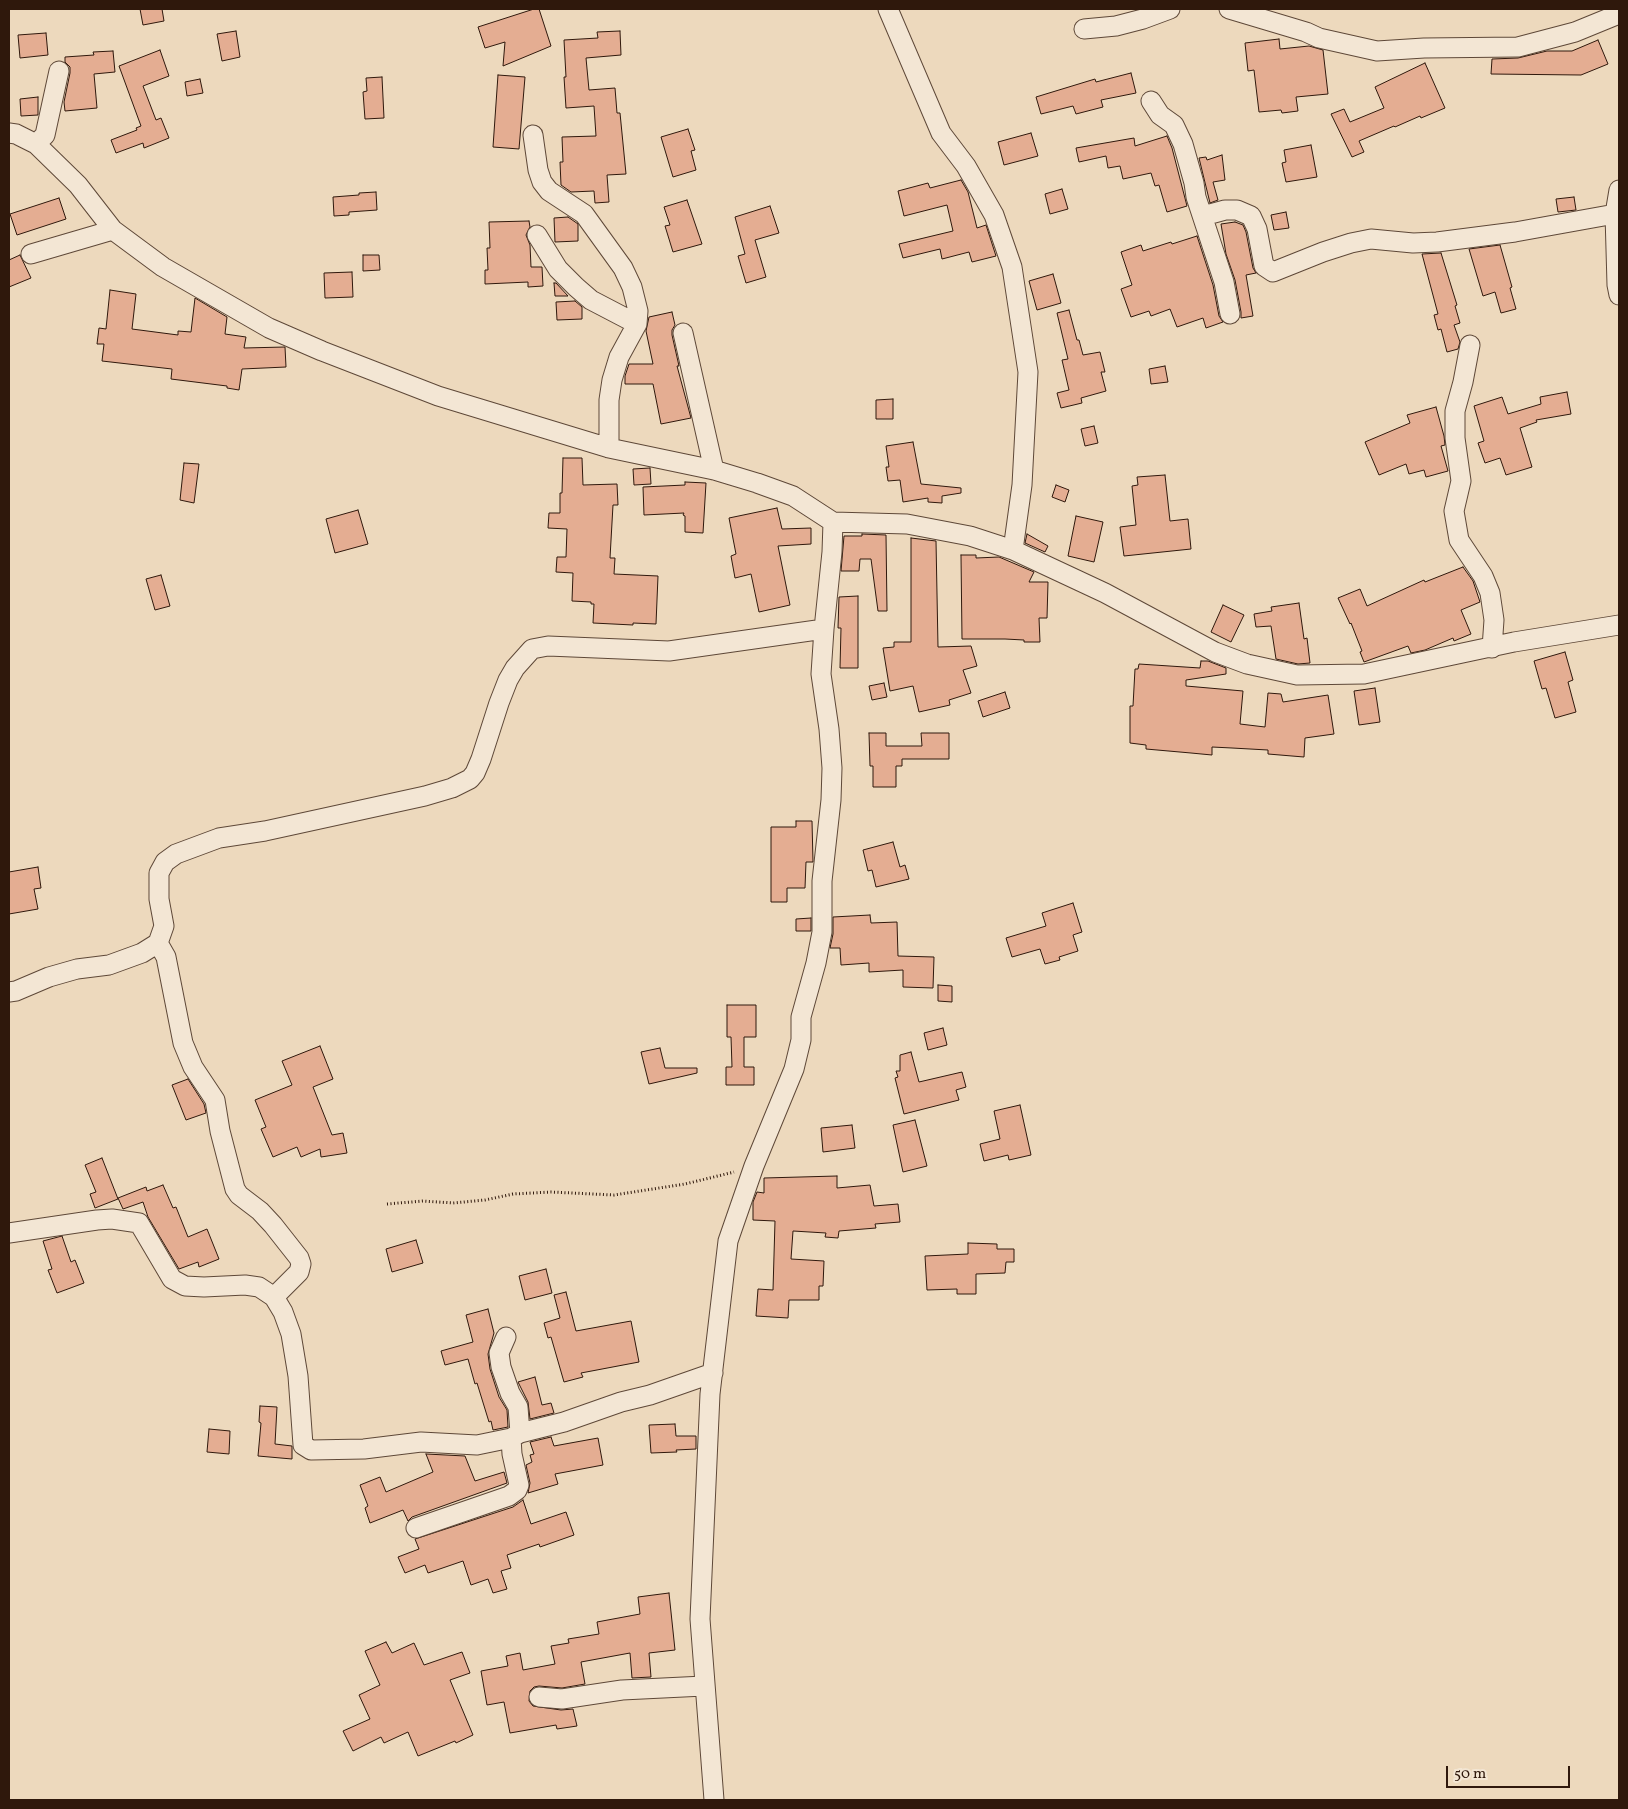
<!DOCTYPE html>
<html>
<head>
<meta charset="utf-8">
<style>
	body { margin:0 }
	#map { position:relative; width:1628px; height:1809px; overflow:hidden; background:#edd9bd; font-family:Vollkorn,serif }
	canvas { display:block }
	.frame { position:absolute; inset:0; border:10px solid #2f180c; pointer-events:none }
	.scale { position:absolute; left:1446px; top:1766px; width:124px; height:22px; box-sizing:border-box; border:2px solid #2f180c; border-top:0; padding-left:6px; font-size:15px; line-height:18px; white-space:nowrap; color:#2f180c; -webkit-text-stroke:4px #f3e6d4; paint-order:stroke }
</style>
</head>
<body>
<div id="map">
<canvas width="1628" height="1809"></canvas>
<div class="frame"></div>
<div class="scale">50 m</div>
</div>
<script>
const c = document.querySelector('canvas').getContext('2d');
c.lineJoin = 'round';
function paint(path, color) {
  c.fillStyle = color;
  c.fill(path, 'evenodd');
}
function toPath(rows) {
  const path = new Path2D();
  for (const r of rows) {
    path.moveTo(r[0], r[1]);
    for (let i = 2; i < r.length; i += 2) path.lineTo(r[i], r[i + 1]);
  }
  return path;
}
function strokePath(path, color, width, dash) {
  c.strokeStyle = color;
  c.lineWidth = width;
  c.lineCap = dash ? 'butt' : 'round';
  c.setLineDash(dash || []);
  c.stroke(path);
}
const building = toPath([
	[140,9,162,9,164,21,143,25,140,9],
	[534,9,539,9,551,46,503,66,505,42,485,48,478,27,534,9],
	[236,31,240,57,222,61,217,34,236,31],
	[620,31,621,55,586,58,589,90,615,88,617,113,620,113,626,174,607,175,609,202,595,203,594,191,571,192,561,185,560,162,563,162,562,137,596,136,594,106,566,108,564,77,566,77,564,40,598,38,597,32,620,31],
	[46,33,48,55,20,58,18,35,46,33],
	[1279,39,1280,49,1309,46,1323,50,1328,94,1296,97,1298,111,1282,113,1281,110,1259,112,1254,70,1248,71,1245,43,1279,39],
	[1598,40,1608,64,1581,75,1491,74,1492,59,1518,58,1547,51,1572,51,1598,40],
	[160,50,169,76,143,86,156,120,161,118,169,138,144,148,143,143,116,153,111,140,137,130,136,128,141,126,119,66,160,50],
	[113,51,115,72,94,74,97,108,65,111,64,102,70,73,70,67,65,62,65,57,94,55,93,52,113,51],
	[1425,63,1445,108,1421,118,1420,116,1395,127,1394,126,1359,141,1364,152,1352,157,1331,114,1344,109,1350,122,1384,108,1375,87,1425,63],
	[1131,73,1136,93,1101,100,1103,107,1076,114,1073,106,1041,114,1036,97,1095,79,1096,82,1131,73],
	[498,75,525,77,519,149,493,147,498,75],
	[382,77,384,118,365,119,363,92,367,91,366,78,382,77],
	[200,79,203,93,187,96,185,82,200,79],
	[38,97,38,115,21,116,20,99,38,97],
	[688,129,695,150,691,151,696,170,673,177,661,137,688,129],
	[1031,133,1038,156,1004,165,998,142,1031,133],
	[1167,136,1172,148,1187,206,1167,212,1159,185,1155,186,1151,173,1123,179,1120,166,1108,168,1106,156,1079,162,1076,148,1134,138,1135,146,1167,136],
	[1311,145,1317,177,1286,182,1282,163,1286,162,1284,150,1311,145],
	[1222,155,1225,180,1213,182,1218,200,1210,203,1199,158,1206,157,1207,160,1222,155],
	[961,180,968,192,977,228,986,225,996,256,972,262,969,252,942,259,940,249,903,258,899,244,953,231,947,205,904,216,898,191,928,183,930,188,961,180],
	[1062,189,1068,209,1050,214,1045,194,1062,189],
	[376,192,377,210,349,212,349,215,334,216,333,197,359,195,359,193,376,192],
	[1574,197,1576,210,1558,212,1556,199,1574,197],
	[59,198,66,219,17,235,10,214,59,198],
	[687,200,702,244,673,252,665,226,670,225,664,207,687,200],
	[770,206,779,233,755,240,766,277,746,283,738,256,745,254,735,217,770,206],
	[1286,212,1289,228,1274,230,1271,215,1286,212],
	[568,217,578,224,578,241,555,242,554,218,568,217],
	[529,221,530,227,526,235,530,245,531,267,542,267,543,286,528,287,528,282,485,284,485,270,488,270,487,248,490,248,489,222,529,221],
	[1235,222,1243,225,1246,232,1253,268,1256,273,1246,275,1253,316,1241,318,1241,312,1235,280,1226,254,1221,224,1235,222],
	[1197,236,1213,285,1219,316,1223,322,1206,328,1203,318,1177,327,1170,309,1151,316,1149,311,1131,317,1121,289,1132,285,1121,252,1141,245,1143,251,1171,242,1172,244,1197,236],
	[1500,245,1512,287,1510,288,1516,309,1501,313,1495,292,1483,296,1469,249,1500,245],
	[1441,253,1457,305,1455,306,1460,323,1454,325,1460,342,1458,349,1447,352,1441,329,1438,330,1434,315,1438,314,1422,254,1441,253],
	[20,255,31,278,9,287,9,260,20,255],
	[363,255,379,255,380,270,363,271,363,255],
	[352,272,353,297,325,298,324,273,352,272],
	[1053,274,1061,303,1037,310,1029,281,1053,274],
	[554,283,556,283,568,296,555,296,554,283],
	[110,290,136,294,132,329,178,335,178,331,191,332,195,298,227,317,225,334,246,337,244,348,285,347,286,367,242,369,239,390,227,388,227,386,171,379,172,369,102,361,104,344,97,344,99,328,106,329,110,290],
	[575,301,582,307,582,319,557,320,556,302,575,301],
	[1069,310,1077,340,1079,340,1083,355,1100,352,1105,372,1101,372,1106,391,1081,398,1082,403,1061,408,1057,393,1069,390,1062,360,1068,359,1057,313,1069,310],
	[672,312,675,325,672,330,672,335,679,366,677,366,691,418,661,424,653,384,625,384,625,376,629,364,653,364,646,331,649,317,672,312],
	[1165,366,1168,382,1151,384,1149,369,1165,366],
	[1567,392,1571,414,1536,420,1537,422,1520,428,1532,467,1506,475,1500,458,1485,463,1478,443,1484,441,1474,406,1502,397,1508,414,1541,404,1540,397,1567,392],
	[893,399,893,419,876,419,876,400,893,399],
	[1436,407,1444,436,1445,445,1441,446,1448,471,1426,477,1424,470,1409,474,1406,464,1379,475,1365,442,1410,423,1407,415,1436,407],
	[1094,426,1098,443,1085,446,1081,429,1094,426],
	[913,442,921,484,961,488,961,493,942,496,942,503,928,502,928,498,903,502,900,480,888,481,886,467,889,467,886,446,913,442],
	[563,458,582,458,583,485,617,484,618,505,613,505,610,558,615,558,614,574,658,576,656,624,633,623,633,625,593,623,594,604,591,604,591,602,572,601,573,573,556,572,557,557,566,557,567,529,548,528,549,513,560,513,560,493,562,493,563,458],
	[184,463,199,464,194,503,180,500,184,463],
	[650,468,651,484,634,485,633,469,650,468],
	[1165,475,1170,521,1188,519,1191,549,1124,556,1120,527,1136,525,1132,486,1138,485,1137,477,1165,475],
	[685,482,706,483,703,533,685,532,685,516,683,515,684,513,644,515,643,487,685,485,685,482],
	[1056,485,1069,490,1065,502,1052,497,1056,485],
	[777,508,782,529,811,528,811,544,778,546,790,605,759,612,751,574,735,578,731,556,736,554,729,518,777,508],
	[358,510,368,544,335,553,326,519,358,510],
	[1076,516,1103,522,1094,562,1068,556,1076,516],
	[862,534,886,535,887,611,878,611,871,559,860,559,859,571,841,571,844,536,862,536,862,534],
	[1027,534,1048,546,1045,552,1025,543,1027,534],
	[911,538,936,541,938,647,971,646,977,666,963,670,971,693,949,700,950,705,919,712,913,686,890,691,883,648,894,647,894,642,911,642,911,538],
	[961,555,976,555,976,558,999,557,1034,572,1029,582,1048,582,1047,618,1039,618,1040,642,1024,642,1024,640,1005,639,962,639,961,555],
	[1463,567,1473,581,1480,602,1461,610,1471,634,1454,641,1453,638,1425,650,1411,653,1408,646,1364,662,1360,652,1362,651,1351,623,1350,624,1338,598,1360,589,1367,606,1424,580,1425,582,1463,567],
	[161,575,170,606,155,610,146,579,161,575],
	[858,596,858,668,840,668,841,628,838,628,839,597,858,596],
	[1299,603,1304,639,1307,638,1310,663,1298,664,1276,659,1271,626,1256,627,1254,614,1272,611,1271,607,1299,603],
	[1223,605,1244,615,1231,642,1211,632,1223,605],
	[1565,652,1573,680,1568,682,1576,712,1555,718,1546,688,1542,689,1534,661,1565,652],
	[1201,661,1208,661,1226,668,1226,674,1186,680,1186,686,1243,691,1240,724,1265,727,1268,693,1281,694,1283,702,1328,695,1334,734,1305,738,1304,757,1268,754,1268,750,1232,748,1212,747,1212,755,1191,753,1146,749,1146,745,1130,743,1130,706,1133,706,1135,669,1138,669,1139,664,1200,668,1201,661],
	[884,683,887,697,872,700,869,686,884,683],
	[1375,688,1380,722,1359,725,1354,691,1375,688],
	[1005,692,1010,708,983,717,978,701,1005,692],
	[869,733,886,733,886,746,922,746,921,733,949,733,949,759,902,759,902,766,896,766,896,787,873,787,873,766,870,766,869,733],
	[796,821,812,821,813,862,806,862,805,888,787,888,787,902,771,902,771,827,796,827,796,821],
	[893,842,900,867,905,865,909,879,876,887,872,870,868,871,863,850,893,842],
	[38,867,41,888,34,889,38,909,9,914,9,872,38,867],
	[1073,903,1082,932,1073,935,1078,951,1059,957,1060,960,1045,964,1040,949,1012,957,1006,938,1046,926,1042,913,1073,903],
	[870,915,871,923,897,922,898,956,934,957,933,988,903,987,903,970,869,972,869,963,841,965,840,948,830,948,833,934,833,917,870,915],
	[811,918,811,931,796,931,796,919,811,918],
	[938,985,952,986,952,1002,938,1001,938,985],
	[727,1005,756,1005,756,1037,744,1037,744,1067,754,1067,754,1085,726,1085,726,1067,732,1067,731,1037,727,1037,727,1005],
	[943,1028,947,1045,928,1050,924,1033,943,1028],
	[320,1046,333,1079,313,1087,332,1135,343,1133,347,1153,321,1157,320,1149,301,1157,297,1147,273,1157,261,1129,266,1127,255,1100,292,1085,282,1061,320,1046],
	[660,1048,665,1068,697,1068,697,1073,649,1084,641,1052,660,1048],
	[911,1052,919,1082,962,1072,966,1087,956,1090,959,1100,904,1114,895,1078,898,1077,896,1071,900,1071,900,1055,911,1052],
	[188,1079,204,1104,206,1113,186,1120,172,1085,188,1079],
	[1020,1105,1031,1155,1009,1160,1008,1155,984,1161,980,1144,1000,1139,994,1111,1020,1105],
	[915,1120,927,1166,903,1172,893,1125,915,1120],
	[852,1125,855,1148,823,1152,821,1128,852,1125],
	[102,1158,118,1199,95,1208,90,1194,96,1192,85,1165,102,1158],
	[837,1176,837,1188,870,1185,874,1206,898,1204,900,1222,875,1224,876,1228,839,1231,838,1238,825,1237,826,1233,793,1231,791,1259,824,1261,823,1286,819,1286,819,1300,789,1300,788,1318,756,1316,758,1289,773,1290,775,1221,753,1220,753,1202,757,1192,764,1193,764,1178,837,1176],
	[163,1185,173,1208,176,1207,188,1237,207,1229,219,1259,199,1267,198,1262,179,1269,148,1217,143,1202,123,1209,118,1198,146,1187,147,1191,163,1185],
	[62,1236,71,1262,75,1260,84,1283,57,1293,48,1270,52,1269,43,1241,62,1236],
	[416,1240,423,1263,392,1272,386,1249,416,1240],
	[968,1243,997,1244,997,1249,1014,1249,1014,1262,1006,1262,1005,1273,976,1274,976,1294,957,1294,957,1289,927,1290,925,1256,968,1254,968,1243],
	[546,1269,552,1293,525,1300,519,1276,546,1269],
	[566,1292,576,1331,631,1321,639,1362,581,1373,583,1377,564,1382,551,1337,548,1338,544,1323,560,1318,554,1295,566,1292],
	[488,1309,494,1333,488,1354,490,1369,499,1397,507,1410,508,1427,493,1430,491,1421,489,1422,477,1383,475,1384,468,1359,445,1365,441,1351,473,1342,466,1315,488,1309],
	[535,1377,542,1405,551,1403,554,1413,530,1419,528,1402,518,1382,535,1377],
	[260,1406,277,1407,275,1444,292,1446,292,1459,258,1456,261,1423,259,1422,260,1406],
	[675,1424,676,1436,696,1436,696,1449,676,1450,677,1452,651,1453,649,1425,675,1424],
	[209,1429,230,1431,229,1454,207,1452,209,1429],
	[551,1437,554,1446,598,1438,603,1465,555,1474,558,1484,528,1493,530,1483,526,1465,532,1462,530,1455,534,1454,530,1442,551,1437],
	[426,1454,465,1456,475,1481,504,1472,507,1483,412,1517,408,1521,403,1510,370,1523,365,1508,368,1506,360,1485,380,1477,386,1492,433,1472,426,1454],
	[523,1500,531,1524,566,1512,574,1535,540,1547,539,1544,507,1555,511,1568,501,1571,507,1589,493,1593,488,1579,471,1585,463,1561,428,1573,425,1565,405,1573,398,1557,419,1549,415,1539,513,1507,523,1500],
	[669,1593,675,1650,649,1653,651,1677,632,1678,630,1653,581,1662,585,1684,562,1688,539,1686,534,1687,530,1691,529,1701,533,1706,561,1710,573,1709,577,1726,557,1729,556,1725,510,1733,504,1702,487,1705,481,1671,508,1666,506,1656,520,1653,523,1670,555,1664,551,1646,569,1643,568,1639,599,1634,597,1622,640,1614,638,1597,669,1593],
	[386,1642,392,1653,414,1643,424,1665,462,1652,470,1673,450,1680,473,1735,456,1743,455,1741,418,1756,408,1732,384,1743,381,1737,353,1751,343,1731,370,1719,359,1695,380,1685,365,1651,386,1642]
]);
const path = toPath([
	[387,1204,423,1201,453,1203,485,1200,513,1194,551,1192,614,1195,685,1184,734,1172]
]);
const minor = toPath([
	[888,9,941,133,966,166,994,215,1012,267,1028,372,1022,485,1013,550],
	[1229,9,1306,32,1319,38,1377,51,1424,48,1518,47,1575,32,1619,14],
	[1084,29,1116,26,1143,19,1170,9],
	[1151,101,1160,115,1174,125,1183,144,1194,183,1196,197,1224,282,1230,314],
	[9,133,16,134,36,144,78,185,113,230,163,267,269,328,322,351,438,396,609,448,714,470,757,483,793,496,833,522,907,524,970,536,1013,550,1105,593,1215,652,1247,664,1297,675,1364,674,1514,642,1619,625],
	[533,135,538,170,542,182,549,191,584,214,623,268,632,287,638,311,637,324,619,357,612,380,609,400,609,448],
	[36,144,45,135,59,71],
	[1619,190,1615,214,1617,285,1619,295],
	[1203,216,1225,210,1237,210,1251,216,1257,229,1264,266,1273,272,1323,252,1351,243,1371,239,1413,243,1437,242,1515,232,1615,214],
	[537,235,558,269,576,287,591,300,637,324],
	[31,254,113,230],
	[683,333,714,470],
	[1470,345,1463,382,1455,411,1455,438,1461,481,1454,511,1459,540,1483,576,1490,593,1494,620,1492,648],
	[158,943,166,957,183,1043,193,1067,215,1100,220,1131,235,1189,239,1195,260,1211,273,1225,299,1258,301,1264,299,1272,274,1297],
	[9,992,16,991,49,977,77,969,109,965,142,953,158,943,164,926,159,899,159,873,165,862,176,854,219,838,265,831,425,796,452,788,470,779,475,773,481,759,499,703,508,680,515,668,532,649,548,646,669,651,824,629],
	[9,1233,97,1220,112,1219,139,1223,172,1279,185,1286,204,1287,245,1285,259,1287,274,1297,283,1312,291,1334,298,1376,303,1445,311,1450,364,1449,421,1442,477,1445,511,1438,520,1433,564,1422,621,1402,650,1395,713,1373],
	[506,1337,499,1353,501,1367,510,1393,518,1407,520,1433],
	[416,1528,509,1496,517,1490,519,1485,512,1454,511,1438],
	[539,1697,562,1699,622,1690,704,1686],
	[714,1800,700,1619,710,1394,728,1241,754,1166,794,1069,801,1040,801,1017,816,963,822,932,822,881,831,800,832,768,829,729,821,674,824,629,832,552,833,522]
]);
paint(building, '#e4ad92');
strokePath(building, '#2f180c', 1);
strokePath(minor, '#5e4838', 21);
strokePath(path, '#2f180c', 3, [1, 2.5]);
strokePath(minor, '#f3e6d4', 19);
</script>
</body>
</html>
